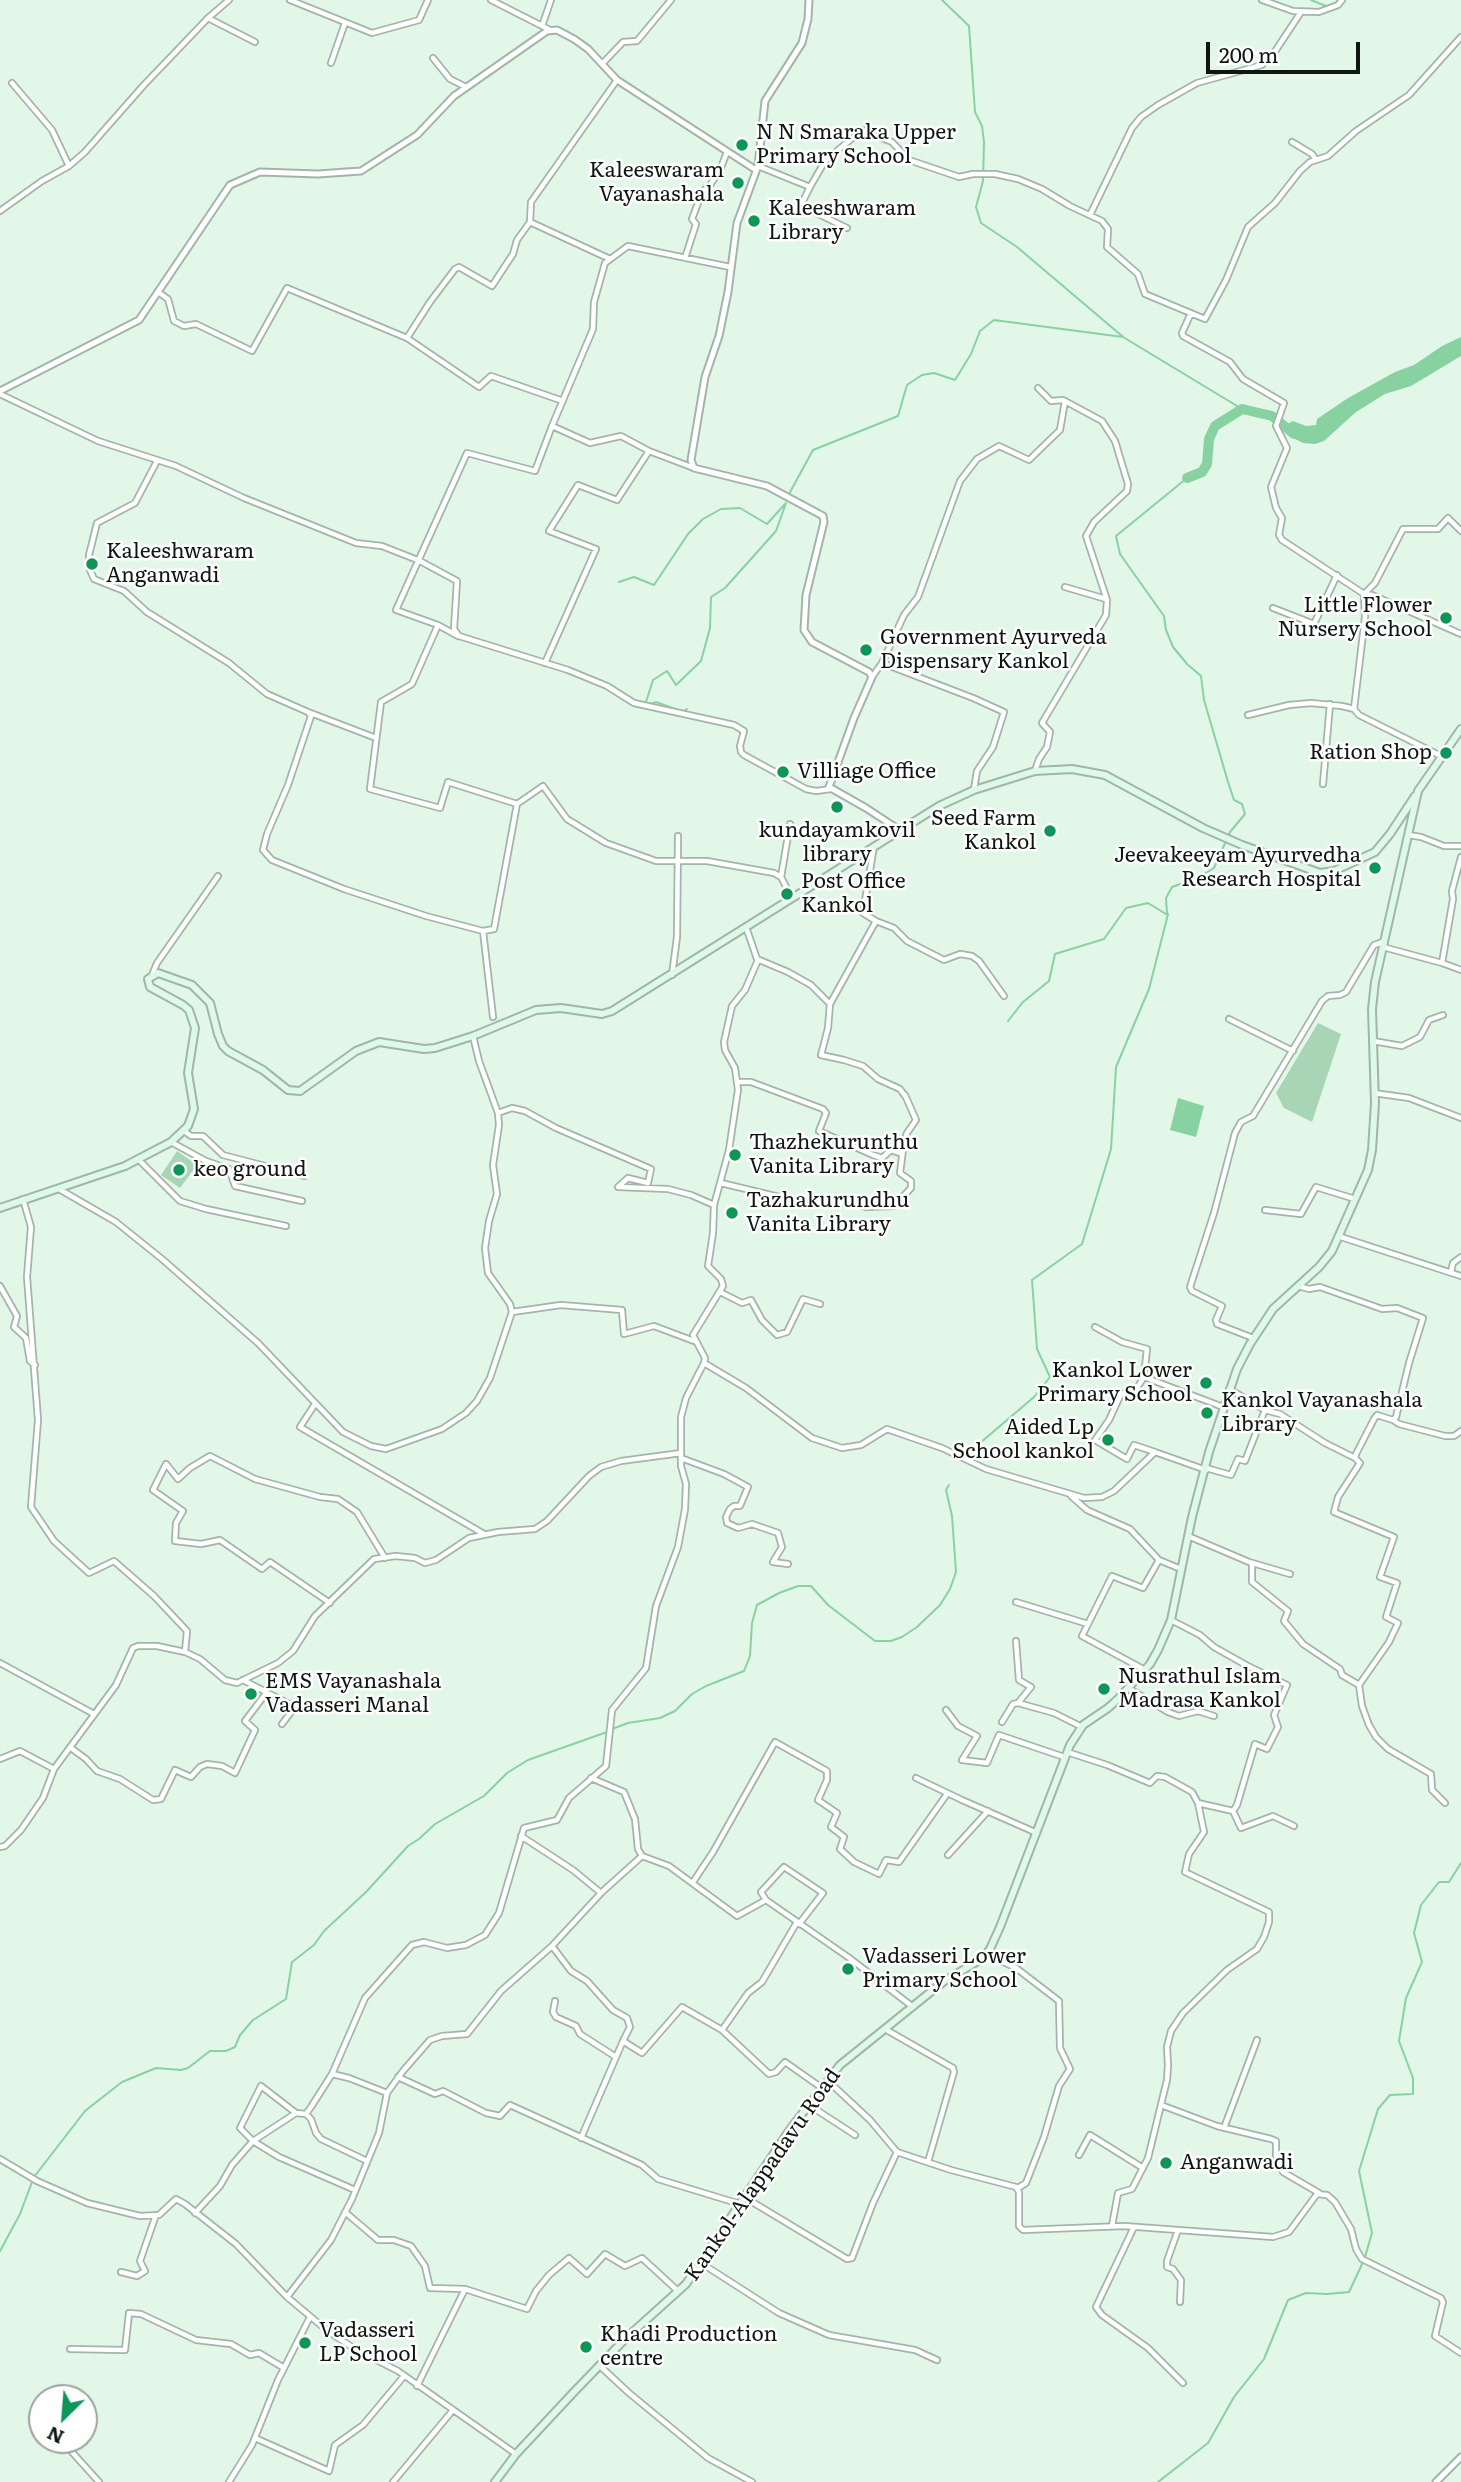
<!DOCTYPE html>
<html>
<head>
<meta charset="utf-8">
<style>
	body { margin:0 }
	#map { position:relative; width:1461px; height:2482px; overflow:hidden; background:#e3f7e9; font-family:Literata,serif }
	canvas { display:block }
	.north { position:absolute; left:28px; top:2384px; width:70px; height:70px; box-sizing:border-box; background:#fefefe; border:2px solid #9ea19f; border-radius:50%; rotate:205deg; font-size:19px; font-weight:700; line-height:28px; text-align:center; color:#0f1611 }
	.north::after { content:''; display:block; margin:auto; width:24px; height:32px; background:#0d9656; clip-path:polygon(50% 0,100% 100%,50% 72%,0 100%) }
	.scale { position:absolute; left:1206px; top:42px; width:154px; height:32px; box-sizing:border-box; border:4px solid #0f1611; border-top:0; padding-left:9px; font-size:21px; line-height:24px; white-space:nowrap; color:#0f1611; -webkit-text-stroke:5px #fefefe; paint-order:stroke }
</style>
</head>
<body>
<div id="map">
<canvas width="1461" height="2482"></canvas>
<div class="north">N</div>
<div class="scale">200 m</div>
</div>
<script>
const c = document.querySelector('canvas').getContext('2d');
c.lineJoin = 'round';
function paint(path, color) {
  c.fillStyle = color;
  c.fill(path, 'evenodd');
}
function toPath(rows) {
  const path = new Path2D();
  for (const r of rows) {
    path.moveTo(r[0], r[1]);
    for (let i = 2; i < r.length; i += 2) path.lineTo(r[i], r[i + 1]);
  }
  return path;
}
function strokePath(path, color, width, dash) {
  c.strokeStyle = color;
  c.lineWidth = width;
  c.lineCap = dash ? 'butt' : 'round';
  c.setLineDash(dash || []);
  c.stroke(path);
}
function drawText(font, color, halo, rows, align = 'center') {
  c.font = font + ' Literata,serif';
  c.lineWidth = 5;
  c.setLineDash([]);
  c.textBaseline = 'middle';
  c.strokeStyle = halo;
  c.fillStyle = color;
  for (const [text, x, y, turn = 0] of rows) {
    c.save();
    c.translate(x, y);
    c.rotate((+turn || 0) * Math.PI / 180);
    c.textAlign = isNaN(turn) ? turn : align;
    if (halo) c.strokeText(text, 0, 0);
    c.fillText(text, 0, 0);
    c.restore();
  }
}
const green = toPath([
	[1318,1023,1341,1034,1312,1122,1284,1108,1276,1093],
	[177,1151,197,1165,180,1188,161,1175]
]);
const water = toPath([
	[1461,337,1461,356,1411,386,1385,394,1356,412,1324,441,1315,444,1303,443,1289,436,1284,431,1289,423,1293,421,1306,426,1316,425,1317,419,1348,398,1395,372,1414,365,1442,346],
	[1178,1098,1204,1106,1196,1137,1170,1130]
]);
const stream = toPath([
	[942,0,969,26,975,112,982,126,984,142,983,181,976,207,981,223,1017,247,1122,336],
	[1311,0,1326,6,1335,4,1338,0],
	[789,494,813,450,898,416,907,385,922,375,934,373,955,380,971,354,980,331,994,320,1123,337,1242,409],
	[619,582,634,577,654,585,688,534,703,519,721,509,740,508,767,524,785,504],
	[650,704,656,702,683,712,687,709],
	[645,705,653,680,667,671,676,685,701,661,710,628,711,597,725,588,776,531,786,503],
	[1167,914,1166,898,1172,887,1199,877,1214,868,1230,832,1245,814,1242,804,1234,800,1228,782,1204,700,1201,676,1187,664,1173,647,1166,630,1164,616,1120,554,1116,536,1187,478],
	[1008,1021,1023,1002,1049,981,1055,954,1104,939,1126,908,1148,903,1166,914],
	[966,1455,1034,1397,1050,1377,1037,1349,1032,1280,1082,1244,1111,1149,1116,1067,1149,989,1168,914],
	[612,1729,628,1723,660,1718,675,1711,692,1694,706,1686,744,1671,750,1656,752,1623,757,1605,779,1593,798,1586,811,1586,828,1605,875,1641,891,1641,902,1637,917,1627,940,1605,950,1589,956,1572,952,1516,946,1490,949,1485],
	[34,2177,85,2111,122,2082,156,2068,181,2070,188,2068,210,2051,226,2051,235,2047,240,2035,253,2020,286,1999,292,1962,314,1945,324,1931,366,1892,408,1846,419,1839,435,1824,484,1796,507,1773,528,1760,607,1732],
	[0,2251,20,2214,32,2182],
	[1365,2257,1372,2233,1359,2171,1378,2109,1390,2095,1413,2094,1413,2078,1399,2041,1406,1998,1422,1962,1414,1933,1421,1905,1439,1882,1449,1882,1461,1863],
	[1158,2482,1208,2443,1234,2397,1264,2359,1288,2300,1306,2293,1327,2294,1349,2292,1363,2262]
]);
const river = toPath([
	[1187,478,1202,472,1207,464,1209,439,1215,426,1242,409,1272,416,1294,434]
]);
const minor = toPath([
	[290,0,372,33,419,20,428,0],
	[491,0,550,30],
	[1262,0,1293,11,1319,12,1338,5,1342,0],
	[208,18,255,42],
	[542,26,551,0],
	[433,58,450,79,466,87],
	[331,63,345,23],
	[602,64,623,42,637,41,671,0],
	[12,83,52,130,69,166],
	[1292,142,1312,154,1316,160],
	[758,166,810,187,802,203,804,207,847,228],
	[810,187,825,161,862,130,892,142,909,160,959,177,973,174,995,174,1018,179,1042,189,1070,206,1102,221,1108,229,1107,247,1138,274,1145,294,1205,319,1226,280,1248,227,1275,203,1300,171,1310,162,1328,156,1356,131,1409,95,1461,37],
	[0,211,42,181,69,166,85,152,143,86,208,18,229,0],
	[1090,215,1132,128,1141,117,1158,105,1197,83,1262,65,1274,53,1301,12],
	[530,222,610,259],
	[685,258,696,224,692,219,702,192,710,185,720,170,727,152],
	[158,292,168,299,174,321,184,326,196,324,252,351,287,288,407,338,430,302,455,269,459,267,492,286,513,254,517,240,530,222,531,202,617,80],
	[1191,313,1182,333,1183,336,1230,362,1243,379,1284,403,1276,426,1287,448,1271,487,1276,508,1282,518,1279,535,1282,540,1364,594,1365,617,1354,709,1359,715,1441,756],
	[407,338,479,387,491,376,563,401],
	[0,394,98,441,176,466,244,498,356,543,382,546,420,561,457,581,454,629,459,636,568,670,607,686,634,703,734,725,744,731,740,746,741,752,744,755,806,789,816,791,831,789],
	[157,461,135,503,97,523,89,555,90,570,94,579,124,591,147,612,229,663,267,694,308,712,311,716,288,785,267,834,263,850,272,860,344,889,426,916,483,931,494,929,517,804,543,786,567,819,606,843,656,861,707,861,774,873,781,877,792,898],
	[694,468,649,451,621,436,590,443,552,426,593,329,594,302,605,263,628,246,730,267],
	[1065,587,1106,599],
	[1364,594,1375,583,1403,529,1438,529,1448,518,1461,531],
	[1365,594,1372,595,1461,634],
	[1273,608,1314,624,1337,575],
	[438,625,458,636],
	[545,663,596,549,549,531,578,485,617,500,649,451],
	[882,663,904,615,918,597,960,481,977,459,999,446,1029,460,1060,430,1065,401],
	[872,677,882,663,973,698,1004,712,993,747,977,771,974,789],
	[308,712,376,738],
	[1248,715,1289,705,1311,703,1342,706,1354,709],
	[1035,771,1039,759,1047,747,1050,732,1042,723,1106,615,1107,600,1086,536,1094,522,1127,491,1128,484,1115,441,1102,421,1063,400,1051,401,1038,388],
	[1323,784,1330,704],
	[517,804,448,782,440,808,370,789,381,702,412,684,438,625,396,610,467,453,535,471,552,426],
	[1408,835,1421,837,1444,846,1461,846],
	[781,877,790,824],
	[876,921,894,928,907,941,944,960,960,954,972,956,979,961,1004,996],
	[746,927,757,959,788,972,811,985,830,1004,828,1028,821,1055,844,1060,863,1066,878,1079,900,1089,905,1096],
	[483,931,493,1017],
	[1383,947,1442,963,1453,899,1452,891,1461,857],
	[1442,963,1461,970],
	[152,975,157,963,218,876],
	[672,975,677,937,678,836],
	[830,1004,876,921,863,913,874,846],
	[1229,1019,1293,1051],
	[1373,1041,1402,1046,1420,1037,1429,1020,1443,1015],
	[737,1082,751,1082,823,1109,826,1113,819,1131,873,1155,882,1158,891,1150,902,1154],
	[1374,1093,1409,1098,1461,1118],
	[498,1113,512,1108,525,1111,556,1128,651,1169,648,1183,628,1178,618,1187,668,1189,691,1195,714,1205],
	[184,1131,191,1136,203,1136,223,1155,304,1176],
	[171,1142,206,1161,229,1169,235,1186,302,1201],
	[139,1160,180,1201,206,1209,286,1226],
	[721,1183,800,1202,853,1203,866,1207,894,1206,911,1188,911,1181,900,1173,904,1142,907,1133,916,1120,905,1095],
	[59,1189,116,1222,162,1259,258,1343,343,1432,371,1446,386,1449,442,1429,466,1413,477,1401,490,1378,512,1312,510,1304,488,1273,485,1248,489,1221,497,1194,493,1165,499,1125,498,1113,479,1061,473,1036],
	[23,1199,31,1227,27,1277,38,1420,31,1507,54,1541,89,1573,114,1561,154,1596,187,1631,185,1652],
	[1265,1210,1301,1214,1316,1187,1355,1199],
	[1338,1236,1461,1276],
	[1451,1272,1453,1263,1461,1257],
	[0,1286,17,1316,14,1327,26,1338,30,1361,35,1365],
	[720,1292,742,1303,751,1300,762,1320,777,1335,787,1332,803,1299,820,1304],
	[512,1312,561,1305,622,1310,624,1334,654,1326,694,1341],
	[1095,1327,1122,1342,1147,1349,1144,1377,1223,1407],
	[1253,1338,1217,1324,1216,1320,1222,1306,1192,1291,1190,1287,1214,1213,1235,1133,1241,1122,1253,1116,1322,1001,1328,996,1340,995,1346,992,1374,945,1383,942],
	[704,1363,746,1388,812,1438,842,1448,861,1445,887,1429,942,1448,986,1469,1084,1498,1102,1497,1114,1491,1155,1452,1206,1470],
	[1144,1377,1135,1391,1121,1394,1109,1420,1095,1440,1127,1459,1134,1445,1155,1452],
	[1229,1389,1265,1410,1280,1414,1325,1443,1355,1458],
	[315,1404,300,1427,484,1534],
	[1393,1420,1399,1424,1445,1436,1454,1436,1461,1431],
	[681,1458,724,1474,748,1487,740,1506,734,1506,730,1509,726,1517,727,1523,738,1528,752,1524,778,1533,782,1547,773,1562,788,1564],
	[1206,1468,1231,1475,1238,1459,1245,1461,1265,1410],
	[1071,1496,1087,1510,1130,1529,1159,1560],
	[1188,1536,1249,1562,1290,1574],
	[1252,1563,1252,1582,1288,1611,1284,1621,1303,1644,1340,1669,1342,1675,1359,1685,1389,1642,1398,1623,1386,1617,1397,1583,1380,1577,1394,1537,1334,1512,1338,1497,1360,1463,1355,1458,1356,1454,1374,1419,1377,1415,1393,1420,1396,1417,1409,1363,1423,1318,1397,1308,1382,1309,1320,1287,1309,1289,1298,1286],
	[1016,1602,1088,1624],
	[330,1603,270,1562,262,1569,220,1540,201,1544,175,1541,176,1523,183,1511,153,1490,166,1464,178,1479,190,1468,210,1456,255,1479,320,1497,338,1499,357,1512,385,1558],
	[1016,1641,1019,1680,1031,1687,1018,1703],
	[0,1663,94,1714],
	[1145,1670,1082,1636,1112,1576,1143,1588,1159,1560,1181,1569],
	[243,1680,295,1707,282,1724],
	[1359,1685,1362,1706,1369,1725,1376,1737,1388,1749,1431,1774,1432,1790,1445,1803],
	[1128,1688,1168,1712,1179,1716,1198,1711,1214,1716],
	[946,1710,958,1726,977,1736,962,1760,987,1763,999,1735,1064,1757],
	[1002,1722,1013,1704,1018,1703,1054,1713,1082,1727],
	[71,1748,86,1759,97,1771,120,1779,153,1800,161,1799,175,1770,191,1777,200,1767,207,1764,222,1766,235,1773,255,1730,245,1721,267,1692],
	[1067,1752,1107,1765,1150,1783,1157,1776,1165,1777,1192,1792,1198,1803],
	[0,1759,20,1751,54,1769],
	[591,1778,624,1792,635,1819,638,1849,642,1856],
	[916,1778,962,1800,1037,1833],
	[1233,1811,1241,1828,1273,1816,1294,1826],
	[521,1836,573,1870,601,1893],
	[0,1847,5,1846,21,1830,43,1798,54,1769,116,1685,133,1648,138,1646,157,1646,185,1652,200,1659,225,1680,237,1683,278,1663,293,1651,315,1616,374,1559,396,1556,415,1558,425,1563,436,1560,469,1538,498,1532,535,1529,547,1521,589,1476,601,1467,621,1461,681,1453],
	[948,1855,988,1811],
	[693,1882,713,1852,775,1742,827,1771,827,1780,818,1800,837,1813,831,1827,844,1837,840,1849,854,1862,879,1874,886,1860,899,1862,947,1794],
	[766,1900,761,1892,784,1867,823,1893,799,1924],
	[797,1922,762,1982,748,1993,722,2030,769,2074,776,2072,785,2062,822,2088],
	[552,1946,571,1971,587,1981,613,2010,627,2018,630,2027,623,2041,642,2053,682,2007,722,2030],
	[986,1954,1016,1968,1059,2001,1060,2048,1070,2069,1059,2086,1044,2137,1026,2183,1018,2188],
	[555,2001,553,2012,556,2017,576,2026,580,2034,616,2057],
	[885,2029,953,2068,954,2072,928,2162],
	[332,2074,349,2078,387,2093],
	[398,2077,435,2094,443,2091,486,2113,500,2116,510,2105,642,2165,658,2179,740,2204],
	[828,2081,870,2120,897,2152,951,2170,1016,2187,1019,2192,1019,2226,1023,2230,1124,2226,1273,2237,1289,2232,1317,2194,1327,2195,1335,2202,1351,2229,1356,2249,1362,2259,1441,2298,1443,2302,1435,2336,1461,2353],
	[809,2105,855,2135],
	[1161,2105,1217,2126,1271,2139,1276,2141,1276,2156,1283,2172,1319,2193],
	[296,2113,261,2086,240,2128,253,2141,279,2157,355,2190],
	[306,2114,311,2119,316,2133,321,2139,367,2161],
	[1224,2128,1257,2040],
	[581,2138,623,2041],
	[1079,2155,1090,2135,1143,2168],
	[0,2159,37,2181,87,2203,140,2216,159,2215,176,2199,185,2204,236,2244,287,2297,329,2332,355,2349,398,2371,516,2454],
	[744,2197,847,2259,852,2258,873,2203,897,2152],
	[345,2212,378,2240,394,2240,411,2246,425,2266,430,2288,465,2289],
	[195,2213,220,2186,232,2165,253,2141,296,2113,306,2114,311,2107,332,2074,365,1998,412,1945,424,1942,447,1948,466,1945,485,1935,499,1913,524,1828,557,1820,569,1798,606,1766,612,1710,646,1668,656,1606,678,1547,685,1509,686,1484,681,1466,681,1417,686,1398,704,1363,705,1358,693,1335,723,1286,721,1279,708,1266,713,1233,714,1205,729,1150,738,1090,735,1068,725,1050,724,1042,732,1006,745,990,758,960],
	[1112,2226,1118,2193,1132,2189,1148,2158,1167,2080,1168,2065,1167,2047,1171,2031,1183,2013,1227,1970,1257,1949,1264,1937,1269,1922,1269,1912,1185,1872,1189,1854,1204,1832,1198,1803,1233,1811,1237,1805,1255,1744,1267,1749,1278,1727,1274,1715,1287,1685,1246,1665,1214,1647,1200,1635,1171,1620],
	[1134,2227,1096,2307,1102,2315,1148,2348,1183,2383],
	[1178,2230,1167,2261,1167,2267,1173,2269,1181,2280,1180,2302],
	[701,2263,779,2313,829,2335,915,2350,937,2360],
	[121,2272,137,2276,145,2271,140,2261,156,2215],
	[287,2297,331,2240,352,2199,379,2133,387,2093,403,2071,430,2040,442,2036,467,2034,501,1991,552,1946,602,1892,642,1856,669,1866,737,1916,766,1900,848,1957,913,2007],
	[70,2349,125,2350,129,2313,141,2314,196,2340,231,2344,250,2355,259,2353,284,2368],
	[600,2366,629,2393,708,2458,752,2482],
	[417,2386,465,2289,527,2309,536,2291,549,2275,569,2258,587,2274,605,2254,625,2266,642,2258,678,2291],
	[255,2438,329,2471,335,2445,363,2425,404,2376],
	[72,2452,99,2482],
	[229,2482,252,2445,278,2380,310,2317],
	[393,2482,453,2410]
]);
const tertiary = toPath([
	[809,0,808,19,802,43,765,101,758,166,737,223,728,292,719,336,705,377,691,460,694,468,767,486,823,516,824,522,806,595,804,630,812,642,869,672,872,677,854,718,829,787,866,808,898,829],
	[0,391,139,320,230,185,260,172,318,174,361,171,417,135,454,96,547,31,557,30,574,39,588,49,617,80,756,170],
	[1436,2482,1461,2457]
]);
const secondary = toPath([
	[0,1208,125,1166,171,1142,188,1126,194,1109,188,1073,195,1028,189,1010,183,1005,150,987,148,979,158,973,192,985,210,1003,218,1034,223,1046,228,1051,263,1070,288,1090,300,1091,356,1051,379,1042,424,1049,435,1048,473,1036,536,1010,561,1008,602,1014,612,1011,939,806,974,790,1035,771,1072,769,1105,775,1203,828,1242,845,1320,873,1334,871,1375,852,1390,834,1415,796],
	[495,2482,516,2454,573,2393,625,2339,686,2284,791,2128,840,2065,943,1982,983,1958,990,1949,1000,1927,1070,1745,1083,1725,1108,1708,1118,1699,1150,1664,1158,1650,1171,1620,1192,1517,1209,1452,1237,1369,1250,1344,1273,1309,1319,1267,1332,1251,1368,1170,1372,1150,1375,1103,1372,1009,1375,982,1418,791,1461,729]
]);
const markers = [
	[742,145,7,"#0d9656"],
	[738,183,7,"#0d9656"],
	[754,221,7,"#0d9656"],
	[92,564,7,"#0d9656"],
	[1446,618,7,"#0d9656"],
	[866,650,7,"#0d9656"],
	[1446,753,7,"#0d9656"],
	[783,772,7,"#0d9656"],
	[837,807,7,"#0d9656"],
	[1050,831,7,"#0d9656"],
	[1375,868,7,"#0d9656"],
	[787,894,7,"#0d9656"],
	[735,1155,7,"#0d9656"],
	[179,1170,7,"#0d9656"],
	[732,1213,7,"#0d9656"],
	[1206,1383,7,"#0d9656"],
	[1207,1413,7,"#0d9656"],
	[1108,1440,7,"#0d9656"],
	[1104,1689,7,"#0d9656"],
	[251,1694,7,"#0d9656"],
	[848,1969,7,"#0d9656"],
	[1166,2163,7,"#0d9656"],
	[305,2343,7,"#0d9656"],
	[586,2347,7,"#0d9656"]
];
const poiNames = [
	["N N Smaraka Upper",756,133],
	["Primary School",756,157],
	["Kaleeswaram",724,171,"right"],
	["Vayanashala",724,195,"right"],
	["Kaleeshwaram",768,209],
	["Library",768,233],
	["Kaleeshwaram",106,552],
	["Anganwadi",106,576],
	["Little Flower",1432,606,"right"],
	["Nursery School",1432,630,"right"],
	["Government Ayurveda",880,638],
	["Dispensary Kankol",880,662],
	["Ration Shop",1432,753,"right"],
	["Villiage Office",797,772],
	["Seed Farm",1036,819,"right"],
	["Kankol",1036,843,"right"],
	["kundayamkovil",837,831,"center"],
	["library",837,855,"center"],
	["Jeevakeeyam Ayurvedha",1361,856,"right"],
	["Research Hospital",1361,880,"right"],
	["Post Office",801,882],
	["Kankol",801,906],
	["Thazhekurunthu",749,1143],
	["Vanita Library",749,1167],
	["keo ground",193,1170],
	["Tazhakurundhu",746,1201],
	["Vanita Library",746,1225],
	["Kankol Lower",1192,1371,"right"],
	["Primary School",1192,1395,"right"],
	["Kankol Vayanashala",1221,1401],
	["Library",1221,1425],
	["Aided Lp",1094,1428,"right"],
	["School kankol",1094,1452,"right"],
	["Nusrathul Islam",1118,1677],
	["Madrasa Kankol",1118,1701],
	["EMS Vayanashala",265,1682],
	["Vadasseri Manal",265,1706],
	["Vadasseri Lower",862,1957],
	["Primary School",862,1981],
	["Anganwadi",1180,2163],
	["Vadasseri",319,2331],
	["LP School",319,2355],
	["Khadi Production",600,2335],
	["centre",600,2359]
];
const streetNames = [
	["Kankol-Alappadavu Road",763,2175,-55]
];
paint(green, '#a7d5b6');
paint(water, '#88d2a2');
strokePath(stream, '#88d2a2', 2);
strokePath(river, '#88d2a2', 10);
strokePath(minor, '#a3b5a8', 8);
strokePath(tertiary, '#a3b5a8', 9);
strokePath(secondary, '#a3b5a8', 10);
strokePath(minor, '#fff', 4.5);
strokePath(tertiary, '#fff', 5);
strokePath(secondary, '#dcfae7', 6);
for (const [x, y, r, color] of markers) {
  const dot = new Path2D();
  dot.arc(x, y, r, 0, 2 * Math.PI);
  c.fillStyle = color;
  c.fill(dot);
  strokePath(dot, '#fefefe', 2.5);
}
drawText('21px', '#0f1611', '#fefefe', poiNames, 'left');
drawText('21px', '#0f1611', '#fefefe', streetNames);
</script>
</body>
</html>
